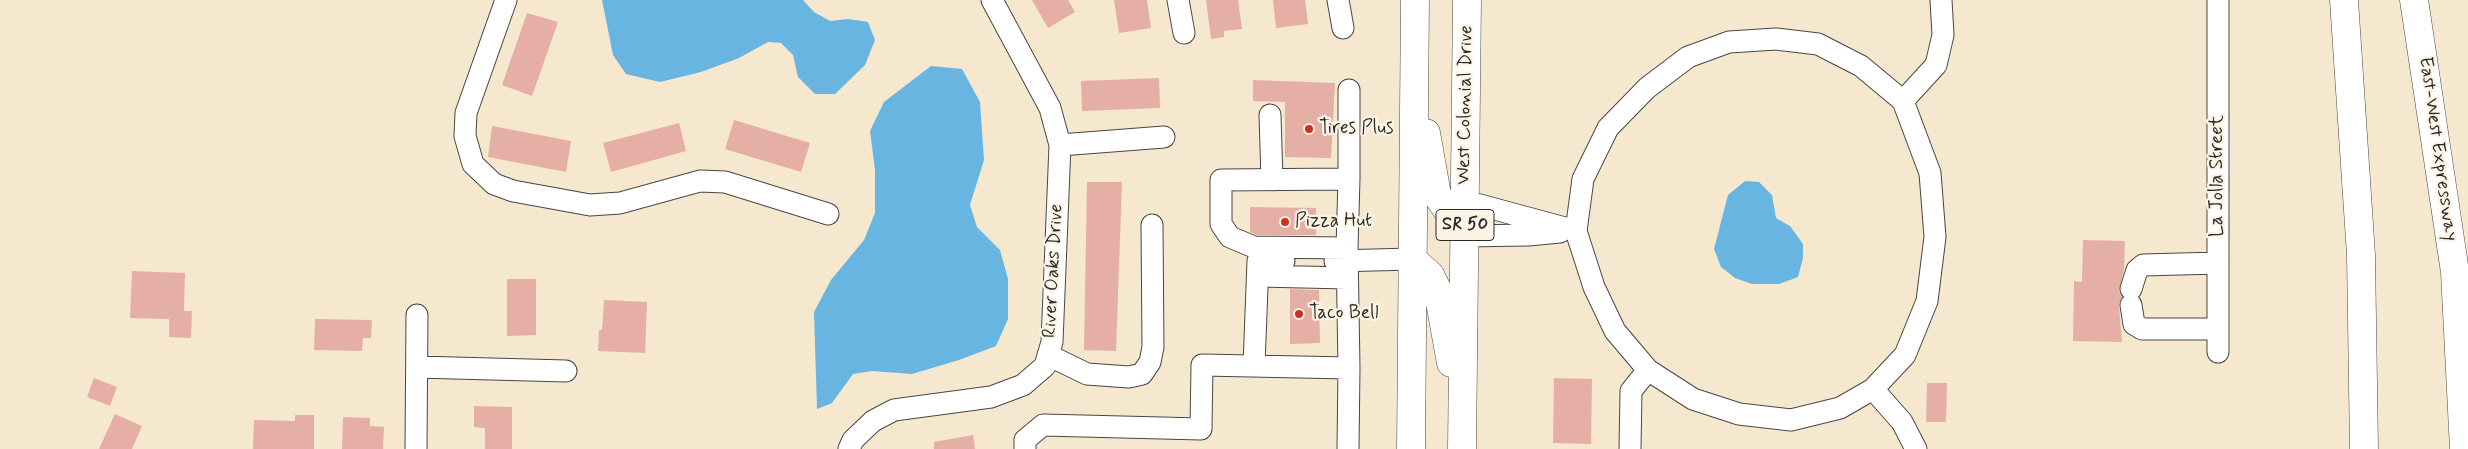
<!DOCTYPE html>
<style>
body{margin:0}
canvas{display:block;background:#f5e8cf}
</style>
<canvas width="2468" height="449"></canvas>
<script>
const ctx = document.querySelector('canvas').getContext('2d');
ctx.lineJoin = 'round';
function fillPath(path, color) { ctx.fillStyle = color; ctx.fill(path, 'evenodd'); }
const shape = rows => new Path2D(rows.map(r => 'M' + r).join(''));
function trace(path, color, width, dash) { ctx.strokeStyle = color; ctx.lineWidth = width; ctx.lineCap = dash ? 'butt' : 'round'; ctx.setLineDash(dash || []); ctx.stroke(path); }
function write(font, color, halo, rows, align = 'center') {
  ctx.font = font + ' Mynerve,sans-serif'; ctx.lineWidth = 4.5; ctx.setLineDash([]); ctx.textBaseline = 'middle'; ctx.strokeStyle = halo; ctx.fillStyle = color; for (const [text, x, y, turn = 0] of rows) {
    ctx.save(); ctx.translate(x, y); ctx.rotate((+turn || 0) * Math.PI / 180); ctx.textAlign = isNaN(turn) ? turn : align; if (halo) ctx.strokeText(text, 0, 0); ctx.fillText(text, 0, 0); ctx.restore();
  }
}
const water = shape([
 [602,0,803,0,814,12,830,21,848,19,868,22,875,40,865,65,835,94,815,94,798,77,793,55,781,43,768,42,739,58,701,72,660,82,626,74,613,55],
 [931,66,962,69,980,102,984,160,970,205,977,227,1000,250,1008,279,1008,319,996,346,959,360,912,374,872,371,853,374,832,403,817,409,814,312,831,280,864,240,875,213,875,170,870,131,884,102],
 [1745,181,1759,182,1772,195,1776,218,1790,226,1803,244,1803,258,1798,277,1779,284,1752,284,1735,278,1721,267,1714,249,1728,195]
]);
const building = shape([
 [1032,0,1068,0,1075,12,1048,28],
 [1114,0,1147,0,1151,28,1119,33],
 [1206,0,1238,0,1242,29,1224,31,1224,37,1211,39],
 [1273,0,1305,0,1308,24,1276,28],
 [527,13,558,22,532,96,502,85],
 [1159,78,1160,108,1082,111,1081,81],
 [1253,80,1335,83,1331,158,1285,157,1285,102,1253,101],
 [734,120,810,143,801,172,725,149],
 [679,123,686,151,611,172,603,143],
 [492,126,571,141,566,172,488,157],
 [1087,182,1122,182,1116,351,1084,350],
 [1250,207,1316,208,1316,235,1257,235,1250,232],
 [2083,240,2125,241,2124,269,2119,291,2122,297,2119,306,2122,342,2073,341,2074,281,2082,282],
 [132,271,185,273,184,311,192,311,191,338,169,337,169,319,130,318],
 [507,279,536,279,536,335,507,336],
 [1290,289,1319,290,1320,343,1290,344],
 [604,300,647,302,645,353,598,351,599,330,602,330],
 [315,319,372,320,371,338,363,338,362,351,314,350],
 [94,378,117,387,110,406,87,397],
 [1554,378,1592,379,1591,444,1553,443],
 [1927,383,1947,383,1946,422,1926,422],
 [474,406,512,407,512,449,485,449,485,428,474,427],
 [115,414,142,426,132,449,99,449],
 [295,415,314,415,314,449,253,449,254,420,295,421],
 [343,417,370,418,370,426,384,427,383,449,342,449],
 [973,435,975,449,934,449,934,442]
]);
const minor = shape([
 [506,0,466,113,465,136,473,164,494,184,513,191,590,205,620,203,700,181,725,182,828,214],
 [1178,0,1184,33],
 [1338,0,1343,28],
 [1776,39,1818,44,1861,66,1903,101,1930,173,1935,237,1927,301,1905,355,1873,389,1840,408,1791,420,1739,414,1693,399,1648,370,1615,331,1594,287,1576,231,1583,179,1608,128,1647,88,1688,57,1729,42,1776,39],
 [1349,90,1349,179],
 [1903,101,1936,65,1943,35,1941,0],
 [1270,115,1272,180],
 [1060,145,1164,137],
 [1465,201,1576,231],
 [1465,236,1528,235,1560,232],
 [1335,261,1412,259],
 [1258,276,1347,278],
 [2131,289,2137,270,2143,265,2218,263],
 [2131,305,2134,324,2142,329,2217,329],
 [2218,352,2218,0],
 [1048,355,1087,374,1129,377,1142,374,1150,362,1153,347,1152,225],
 [1254,365,1258,261,1284,261],
 [417,367,566,371],
 [1873,389,1902,422,1916,449],
 [416,449,417,315],
 [849,449,853,440,873,421,894,410,991,397,1023,385,1045,366,1052,342,1060,145,1050,108,992,0],
 [1025,449,1025,440,1043,425,1201,429,1202,365,1349,368,1347,248,1349,179,1221,180,1221,224,1230,237,1254,247,1347,248],
 [1348,449,1349,368],
 [1630,449,1631,391,1648,370]
]);
const highway = shape([
 [2344,0,2361,255,2364,449],
 [2414,0,2455,272,2464,449],
 [1426,133,1437,195,1465,236],
 [1412,259,1430,275,1438,291,1451,363],
 [1411,449,1415,0],
 [1462,449,1467,0]
]);
const markers = [
 [1309,129,5,"#c8321e"],
 [1285,222,5,"#c8321e"],
 [1299,314,5,"#c8321e"]
];
const shields = [
 [1465,225,58]
];
const shieldNames = [
 ["SR 50",1465,225]
];
const streetNames = [
 ["West Colonial Drive",1466,105,-89],
 ["East-West Expressway",2437,149,82],
 ["La Jolla Street",2218,176,-90],
 ["River Oaks Drive",1054,271,-87]
];
const poiNames = [
 ["Tires Plus",1319,129],
 ["Pizza Hut",1295,222],
 ["Taco Bell",1309,314]
];
fillPath(water, '#68b5e2');
fillPath(building, '#e6afa5');
trace(minor, '#494744', 23);
trace(highway, '#494744', 29);
trace(minor, '#fff', 21);
trace(highway, '#fff', 28);
for (const [x, y, r, color] of markers) { const dot = new Path2D(); dot.arc(x, y, r, 0, 2 * Math.PI); ctx.fillStyle = color; ctx.fill(dot); trace(dot, '#fcf5e5', 2); }
for (const [x, y, w] of shields) { const box = new Path2D(); box.roundRect(x - w / 2, y - 15.5, w, 31, 4); ctx.fillStyle = '#fcf5e5'; ctx.fill(box); trace(box, '#2b2b2b', 1); }
write('bold 18px', '#2b2b2b', null, shieldNames);
write('19px', '#2b2b2b', '#fcf5e5', streetNames);
write('19px', '#2b2b2b', '#fcf5e5', poiNames, 'left');
</script>
